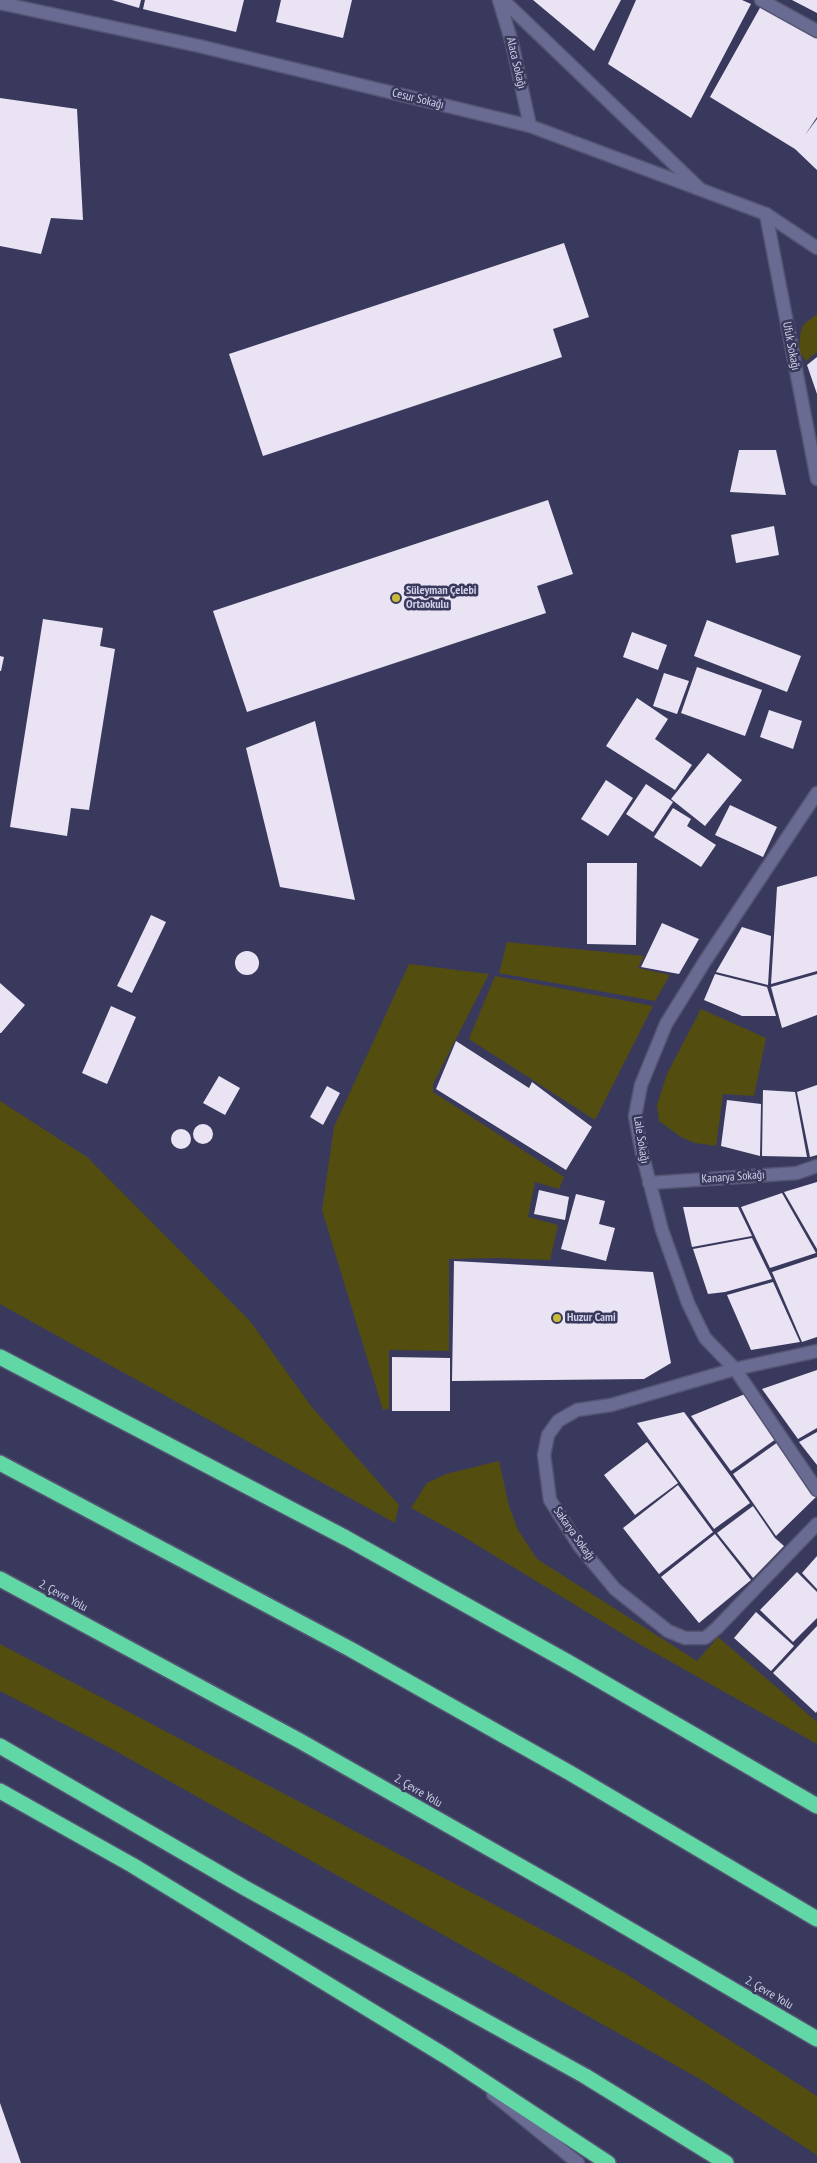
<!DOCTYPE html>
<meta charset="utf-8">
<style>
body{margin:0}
canvas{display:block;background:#39395d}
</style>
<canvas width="817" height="2163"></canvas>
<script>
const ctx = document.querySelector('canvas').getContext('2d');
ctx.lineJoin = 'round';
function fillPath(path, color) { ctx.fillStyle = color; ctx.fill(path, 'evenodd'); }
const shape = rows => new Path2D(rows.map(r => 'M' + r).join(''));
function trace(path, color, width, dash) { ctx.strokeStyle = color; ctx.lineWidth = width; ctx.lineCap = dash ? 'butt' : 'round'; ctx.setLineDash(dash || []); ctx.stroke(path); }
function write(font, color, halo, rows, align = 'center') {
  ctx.font = font + ' "PT Sans Narrow",sans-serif'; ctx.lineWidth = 5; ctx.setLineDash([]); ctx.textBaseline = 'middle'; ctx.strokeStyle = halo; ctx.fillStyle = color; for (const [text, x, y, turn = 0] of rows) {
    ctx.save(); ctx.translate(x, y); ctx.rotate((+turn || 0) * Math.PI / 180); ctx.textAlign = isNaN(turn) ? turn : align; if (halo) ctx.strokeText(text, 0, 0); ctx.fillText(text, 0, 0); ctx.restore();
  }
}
const green = shape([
 [817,314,817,352,806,361,799,352,800,335,803,325],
 [507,942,644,956,638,968,670,975,655,1001,499,973],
 [409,964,489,974,433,1084,433,1092,564,1177,559,1189,535,1182,528,1217,558,1225,550,1260,498,1258,449,1259,449,1351,389,1350,389,1409,383,1410,322,1210,334,1127],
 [495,976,653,1006,595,1120,469,1039],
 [701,1009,766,1038,754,1096,723,1094,716,1146,695,1143,681,1137,659,1121,657,1105,667,1074],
 [0,1101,87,1157,250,1321,311,1406,399,1505,395,1523,0,1304],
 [499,1461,509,1506,518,1530,537,1559,697,1661,718,1637,817,1722,817,1744,641,1645,459,1534,411,1508,427,1483,446,1474],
 [0,1644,626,1974,817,2096,817,2155,700,2079,114,1750,0,1691]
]);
const building = shape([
 [112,0,141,0,139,8],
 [145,0,244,0,236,32,143,9],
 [281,0,352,0,343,38,276,22],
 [533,0,621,0,594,51],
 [636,0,742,0,751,4,691,118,608,64],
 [792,0,817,0,817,13],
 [761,6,817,37,817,117,805,135,817,119,817,170,795,149,710,97],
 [0,98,77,109,83,220,51,218,41,254,0,246],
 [564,243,589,317,553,329,562,357,263,456,229,354],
 [817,357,817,394,807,365],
 [739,450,776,450,786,495,730,492],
 [548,500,573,574,537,586,546,613,247,712,213,611],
 [774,526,779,555,736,563,731,535],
 [43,619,103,628,100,646,115,649,89,810,71,808,67,836,10,827],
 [707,620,801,656,787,692,694,656],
 [632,632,667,645,658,670,623,657],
 [0,656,4,657,1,671,0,671],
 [697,667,762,690,745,736,681,713],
 [664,673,689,681,677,714,653,706],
 [637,698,668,719,655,739,692,765,675,790,606,746],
 [769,710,802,721,793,749,760,737],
 [315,721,355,900,280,887,246,748],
 [708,753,742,780,705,826,671,799],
 [606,780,633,798,608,836,581,819],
 [646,784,673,802,653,832,626,814],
 [730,805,777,827,763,857,715,835],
 [673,808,691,819,687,826,716,845,701,867,654,837],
 [587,863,637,863,636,945,587,944],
 [817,876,817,971,771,984,777,887],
 [151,915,166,922,132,993,117,986],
 [662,923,699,939,679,974,641,967],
 [742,927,771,936,768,985,716,972],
 '235 963a12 12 0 1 1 24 0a12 12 0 1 1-24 0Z',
 [715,974,767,987,776,1016,742,1016,704,1000],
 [817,974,817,1015,782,1028,771,987],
 [0,983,25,1005,1,1033,0,1033],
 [111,1006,136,1017,107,1084,82,1073],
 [456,1041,529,1088,532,1082,592,1127,566,1170,436,1089],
 [219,1076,240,1088,225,1115,203,1103],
 [817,1085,817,1155,810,1157,797,1092],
 [327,1086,340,1093,323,1125,310,1117],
 [763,1090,795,1092,807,1157,762,1156],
 [727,1100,761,1104,760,1156,721,1146],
 '193 1134a10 10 0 1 1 20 0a10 10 0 1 1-20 0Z',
 '171 1139a10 10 0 1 1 20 0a10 10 0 1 1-20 0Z',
 [817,1182,817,1249,784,1192],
 [539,1190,569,1197,565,1220,534,1214],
 [782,1193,816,1253,770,1268,741,1207],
 [576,1194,605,1201,599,1224,615,1228,606,1261,561,1249],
 [683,1207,738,1207,752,1236,692,1247],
 [752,1238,772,1279,725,1292,708,1294,693,1249],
 [817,1257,817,1337,802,1342,772,1272],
 [454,1261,653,1272,671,1363,644,1379,452,1381],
 [773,1282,800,1342,751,1350,727,1295],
 [392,1357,450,1358,450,1411,392,1411],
 [817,1370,817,1428,798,1439,762,1389],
 [745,1394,776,1439,731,1471,691,1416],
 [684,1412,750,1503,714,1529,637,1423],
 [817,1432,817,1465,799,1442],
 [647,1442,678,1483,635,1515,604,1475],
 [778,1442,817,1496,776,1536,733,1474],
 [678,1485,713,1532,659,1574,623,1528],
 [753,1506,775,1538,784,1546,753,1578,717,1533],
 [715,1534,751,1580,699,1623,661,1577],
 [817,1556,817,1589,802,1573],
 [797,1572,817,1592,817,1618,793,1642,760,1610],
 [756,1612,794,1646,771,1671,734,1638],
 [817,1626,817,1711,816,1713,773,1673],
 [0,2103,21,2163,0,2163]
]);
const lane = shape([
 [493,2094,578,2163]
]);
const street = shape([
 [499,0,512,43,530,126],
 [503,0,700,189],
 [761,0,817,31],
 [766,214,817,479],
 [817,793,705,961,666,1024,641,1085,635,1116,642,1153,662,1230,688,1303,705,1338,735,1369,817,1490],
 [649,1183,797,1173,817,1166],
 [817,1351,735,1369,611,1405,577,1410,558,1421,548,1435,544,1455,550,1500,580,1547,615,1589,668,1631,685,1638,705,1638,717,1628,817,1524]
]);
const secondary = shape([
 [0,3,199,46,530,126,766,214,817,248]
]);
const highway = shape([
 [0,1357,346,1538,568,1662,817,1806],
 [0,1463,350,1649,570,1773,817,1919],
 [0,1579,300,1741,564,1891,817,2039],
 [0,1746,245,1888,585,2076,726,2163],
 [0,1791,132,1865,447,2057,608,2163]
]);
const markers = [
 [396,598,5,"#c8bb3b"],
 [557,1318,5,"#c8bb3b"]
];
const streetNames = [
 ["Alaca Sokağı",516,63,77],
 ["Cesur Sokağı",418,99,14],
 ["Ufuk Sokağı",791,346,79],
 ["Lale Sokağı",641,1140,81],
 ["Kanarya Sokağı",733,1177,-4],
 ["Sakarya Sokağı",574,1534,55],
 ["2. Çevre Yolu",63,1596,28],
 ["2. Çevre Yolu",418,1791,30],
 ["2. Çevre Yolu",769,1993,30]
];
const poiNames = [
 ["Süleyman Çelebi",406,591],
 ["Ortaokulu",406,605],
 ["Huzur Cami",567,1318]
];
fillPath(green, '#534d0f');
fillPath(building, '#e9e3f3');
trace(lane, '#555472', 15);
trace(street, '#555472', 15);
trace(secondary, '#555472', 15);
trace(highway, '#555472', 18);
trace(lane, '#6a6b92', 12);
trace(street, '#6a6b92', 12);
trace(secondary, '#6a6b92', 12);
trace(highway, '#62d7a6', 15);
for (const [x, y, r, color] of markers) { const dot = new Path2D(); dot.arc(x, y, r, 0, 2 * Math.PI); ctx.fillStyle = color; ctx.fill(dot); trace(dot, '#39395d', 2); }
write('12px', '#cfd0e6', '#39395d', streetNames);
write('bold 12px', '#cfd0e6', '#39395d', poiNames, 'left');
</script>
